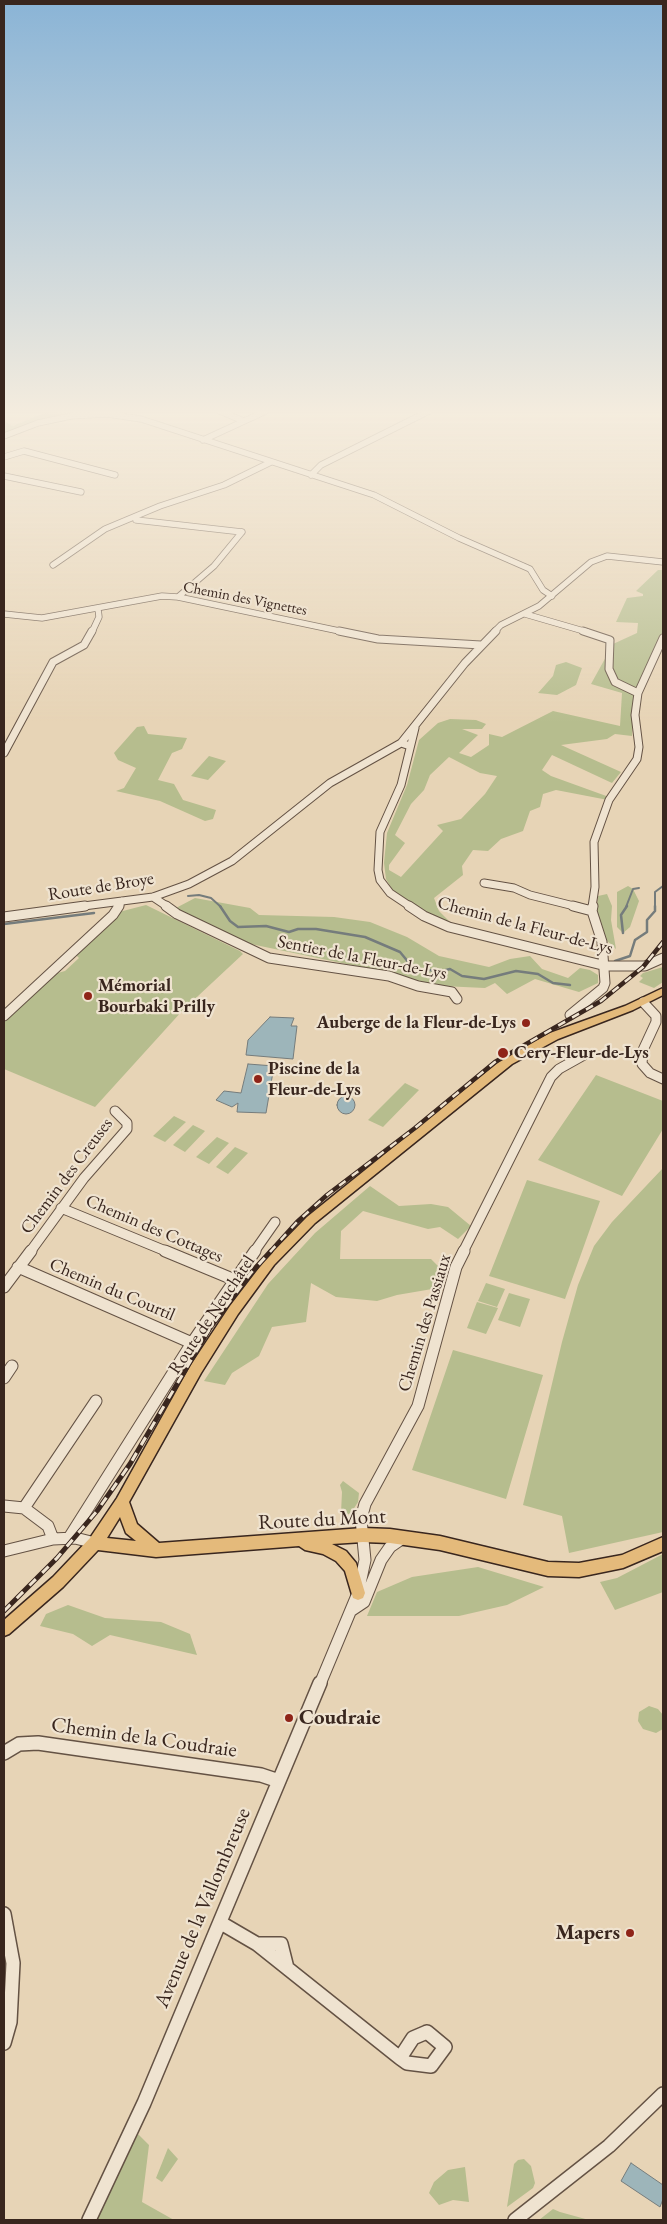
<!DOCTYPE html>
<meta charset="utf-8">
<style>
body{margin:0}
#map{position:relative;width:667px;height:2224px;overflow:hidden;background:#e7d4b6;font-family:"EB Garamond",serif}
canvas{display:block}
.frame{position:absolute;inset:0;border:5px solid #39261e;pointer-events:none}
</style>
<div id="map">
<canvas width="667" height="2224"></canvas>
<div class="frame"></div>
</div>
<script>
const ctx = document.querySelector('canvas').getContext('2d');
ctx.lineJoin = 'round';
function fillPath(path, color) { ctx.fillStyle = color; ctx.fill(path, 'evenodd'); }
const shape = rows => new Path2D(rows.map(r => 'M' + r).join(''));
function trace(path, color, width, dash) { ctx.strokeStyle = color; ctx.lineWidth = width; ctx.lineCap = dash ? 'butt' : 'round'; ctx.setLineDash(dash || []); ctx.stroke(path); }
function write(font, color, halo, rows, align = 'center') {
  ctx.font = font + ' "EB Garamond",serif'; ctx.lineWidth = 4.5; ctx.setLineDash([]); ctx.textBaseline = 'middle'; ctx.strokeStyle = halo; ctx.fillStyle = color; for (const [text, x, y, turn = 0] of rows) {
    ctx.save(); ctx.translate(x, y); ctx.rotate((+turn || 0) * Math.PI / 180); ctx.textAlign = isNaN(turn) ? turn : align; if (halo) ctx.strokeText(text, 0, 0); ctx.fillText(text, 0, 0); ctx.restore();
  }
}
const green = shape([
 [58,411,72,411,60,418,4,435,4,421,13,426,44,413,54,414],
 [658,570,663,570,663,631,634,693,632,736,615,734,607,739,561,745,621,772,612,783,552,755,542,770,551,776,609,797,608,800,556,790,543,794,540,807,530,811,523,831,501,839,488,851,473,850,462,866,463,875,434,898,439,911,451,923,427,916,394,893,386,879,384,863,387,833,407,785,419,740,438,723,450,719,476,720,486,724,482,729,462,729,478,735,459,753,471,757,489,745,489,734,502,737,553,711,620,726,622,693,591,684,613,644,637,633,638,623,616,622,627,598,643,596,643,594,636,591],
 [449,757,480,773,497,776,485,794,461,819,437,825,443,831,401,877,389,870,389,865,405,843,395,835,411,804,424,790,430,775],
 [566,662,582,668,576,685,557,695,538,693,553,676,556,665],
 [144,726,148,734,187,738,182,749,172,753,158,780,174,784,183,800,216,810,213,819,205,821,160,801,116,791,124,788,136,768,118,760,114,753,137,727],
 [209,756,226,761,208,780,191,776],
 [628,886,633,889,639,901,630,927,623,933,617,927,617,892],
 [607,894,612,906,611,920,616,949,606,940,596,916,598,896],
 [195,898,250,908,259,915,334,917,370,922,407,937,439,956,489,967,510,959,530,956,542,969,568,978,580,968,590,970,598,975,598,983,579,992,535,979,507,994,495,983,485,988,420,985,399,975,246,943,174,909],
 [146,905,240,951,243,954,183,1010,95,1107,4,1069,4,1021,54,974,65,971,79,958,75,954,119,912],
 [663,967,663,982,654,988,639,982,643,978,640,976,643,973],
 [596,1075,663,1101,663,1129,622,1196,538,1160],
 [405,1083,419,1090,383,1127,368,1120],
 [174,1116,186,1122,165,1142,153,1136],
 [193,1125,205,1131,185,1152,173,1145],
 [217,1137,229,1143,209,1164,196,1157],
 [235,1147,248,1153,228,1174,216,1167],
 [663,1168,663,1532,569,1553,562,1516,523,1505,562,1342,578,1285,594,1246,612,1222],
 [527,1180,600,1201,565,1299,489,1276],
 [370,1186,399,1206,431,1204,448,1207,471,1226,458,1239,440,1227,428,1229,363,1211,341,1231,340,1259,431,1259,443,1271,438,1288,397,1295,377,1301,336,1297,311,1283,306,1322,272,1327,259,1356,232,1373,225,1385,204,1381,268,1284,315,1233],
 [486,1283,505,1289,497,1307,478,1301],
 [509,1293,530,1299,520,1327,498,1320],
 [477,1302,498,1308,486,1334,467,1328],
 [453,1350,543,1375,506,1499,412,1470],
 [343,1481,359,1493,358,1502,351,1513,344,1516,341,1513,342,1492,340,1485],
 [663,1554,663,1592,615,1610,600,1582,617,1578],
 [478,1567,544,1587,507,1605,459,1616,367,1616,377,1592,412,1577],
 [68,1605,105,1618,161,1622,190,1634,197,1655,110,1635,92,1646,73,1634,40,1626,46,1614],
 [649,1706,658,1709,663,1715,663,1729,656,1733,643,1729,638,1721,639,1712],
 [138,2134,149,2145,142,2202,174,2220,92,2220],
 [168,2148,178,2159,162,2182,156,2178],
 [524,2159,531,2166,535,2183,533,2188,507,2207,514,2164,518,2160],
 [465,2167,469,2202,453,2200,439,2205,429,2193,434,2182,448,2170],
 [553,2209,560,2212,589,2220,539,2220]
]);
const water = shape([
 [270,1017,294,1018,291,1026,297,1026,293,1059,246,1055,248,1040,270,1017],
 [248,1064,274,1066,266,1113,237,1112,238,1103,232,1107,216,1100,224,1091,241,1093,248,1064],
 '337 1105a9 9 0 1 1 18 0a9 9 0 1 1-18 0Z',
 [631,2163,663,2185,663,2199,660,2207,621,2181,631,2163]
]);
const streamFar1 = shape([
 [188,896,199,895,211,898,221,907],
 [626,907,633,889,639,888],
 [655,907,655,892,663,886]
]);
const stream = shape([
 [220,906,230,921,238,927,266,926,289,932,298,929,316,929,365,937,400,952,414,969,442,971,450,969,462,976,484,979,516,971,538,974,553,983,570,985],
 [4,924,94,913],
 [623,933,621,915,627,906],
 [615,961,630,956,635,940,647,932,647,920,655,911,655,906]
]);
const minorFar4 = shape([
 [219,411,244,421],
 [4,436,38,423,71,416,107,414,141,419,374,495,459,538,530,569,543,590,552,596],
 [203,440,266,411],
 [4,457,24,451,115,475],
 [311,475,321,465,429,411],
 [4,476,81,492],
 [136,520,242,532],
 [53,565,105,529,160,506,224,485,271,462],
 [178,597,214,566,242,532],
 [4,614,42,618,162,596,178,597,344,632],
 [525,614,587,632],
 [92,632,99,617,98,608],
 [494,632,501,625,539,606,591,562,607,556,663,562]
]);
const minorFar3 = shape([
 [339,631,378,639,481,645],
 [583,631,610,640,609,669,615,682,638,693],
 [401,743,465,663,496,631],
 [4,753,53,662,84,645,92,631],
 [484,883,514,888,530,895,578,907],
 [153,897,168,907],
 [76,907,153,897,189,884,232,861,330,783,401,743,410,746],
 [118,907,122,901],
 [411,907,390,893,380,880,378,870,380,832,401,785,415,728],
 [592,907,595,887,594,842,609,800,637,759,639,747,635,715,638,693,663,638]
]);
const minorFar2 = shape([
 [166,906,177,914,269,958,389,976,418,986,452,992,457,999],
 [409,906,424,916,449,927,606,966,645,966,663,958],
 [573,906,592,911],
 [4,917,85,906],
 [643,1002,656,1016,656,1022,643,1050,642,1064,650,1073,663,1079],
 [570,1015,603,988,605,983,602,942,592,911,593,906],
 [4,1016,113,915,119,906],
 [61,1208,168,1252],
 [30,1252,84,1178,127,1129,127,1123,115,1111],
 [254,1252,275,1222],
 [463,1252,551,1077,559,1069,584,1055]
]);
const minorFar1 = shape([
 [165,1251,235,1280],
 [18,1267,192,1343],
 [4,1287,31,1251],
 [4,1378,12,1366],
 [4,1506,24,1508,48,1526,53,1539],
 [24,1508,96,1401],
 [69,1538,192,1343,255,1251],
 [4,1551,53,1539,75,1538,95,1543],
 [352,1610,364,1602,381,1560,390,1547,403,1538],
 [320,1684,358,1593,365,1560,361,1519,365,1504,418,1406,456,1267,464,1251]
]);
const minor = shape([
 [4,1753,19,1744,38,1743,261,1775,279,1781],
 [4,1914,13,1963,10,2022,4,2043],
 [221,1923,257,1944,400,2058],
 [257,1944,281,1944,287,1968],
 [427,2032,445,2047,431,2066,407,2063,400,2058,413,2038,427,2032],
 [89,2220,144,2103,320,1683],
 [515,2220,609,2146,663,2094]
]);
const major = shape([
 [663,988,663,995,633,1010,558,1039,512,1064,315,1223,274,1265,238,1314,201,1373,129,1502,137,1524,159,1543,363,1528,390,1529,440,1536,548,1562,579,1563,622,1555,663,1537,663,1551,623,1568,579,1577,548,1576,440,1550,390,1543,363,1542,332,1544,346,1551,356,1563,365,1593,363,1598,358,1600,353,1598,345,1571,336,1561,323,1554,305,1550,299,1546,156,1557,98,1550,63,1587,9,1634,4,1636,4,1620,53,1577,90,1538,117,1498,191,1365,230,1306,266,1259,307,1217,504,1058,550,1033,625,1006,663,988],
 [120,1517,126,1533,136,1541,107,1538,120,1517]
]);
const railFar1 = shape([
 [270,1252,297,1222,327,1195,415,1128,495,1062,601,1001,643,967,663,942]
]);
const rail = shape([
 [4,1611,57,1558,97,1511,130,1464,210,1328,250,1274,271,1251]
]);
const markers = [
 [88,996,5,"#8f2418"],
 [526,1023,5,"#8f2418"],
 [503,1053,6,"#8f2418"],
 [258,1079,5,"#8f2418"],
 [289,1718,5,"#8f2418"],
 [630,1933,5,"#8f2418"]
];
const farStreetnames = [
 ["Chemin des Vignettes",245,599,11]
];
const streetNames = [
 ["Route de Broye",101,887,-9],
 ["Chemin de la Fleur-de-Lys",525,926,15],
 ["Sentier de la Fleur-de-Lys",362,958,11],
 ["Chemin des Creuses",67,1176,-53],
 ["Chemin des Cottages",154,1229,23],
 ["Chemin du Courtil",112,1290,23],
 ["Route de Neuchâtel",212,1315,-56],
 ["Chemin des Passiaux",425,1323,-73]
];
const poiNames = [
 ["Mémorial",98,986],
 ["Bourbaki Prilly",98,1007],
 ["Auberge de la Fleur-de-Lys",516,1023,"right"],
 ["Cery-Fleur-de-Lys",514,1053],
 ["Piscine de la",268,1069],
 ["Fleur-de-Lys",268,1090]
];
const nearStreetnames = [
 ["Route du Mont",322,1520,-3],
 ["Chemin de la Coudraie",144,1738,8],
 ["Avenue de la Vallombreuse",203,1908,-67]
];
const nearPoinames = [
 ["Coudraie",299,1718],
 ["Mapers",620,1933,"right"]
];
fillPath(green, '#b6bd8e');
fillPath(water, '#9db5ba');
trace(water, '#757c7c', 1);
trace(streamFar1, '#757c7c', 2);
trace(stream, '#757c7c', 2.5);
trace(minorFar4, '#645244', 7);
trace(minorFar3, '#645244', 9);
trace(minorFar2, '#645244', 11);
trace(minorFar1, '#645244', 13);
trace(minor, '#645244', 16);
trace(major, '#39261e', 3);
trace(minorFar4, '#efe3d0', 5.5);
trace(minorFar3, '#efe3d0', 7);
trace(minorFar2, '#efe3d0', 9);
trace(minorFar1, '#efe3d0', 11);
trace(minor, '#efe3d0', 13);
fillPath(major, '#e4ba7b');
trace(railFar1, '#39261e', 4.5);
trace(rail, '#39261e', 5);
trace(railFar1, '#efe3d0', 2.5, [8]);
trace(rail, '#efe3d0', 3, [9]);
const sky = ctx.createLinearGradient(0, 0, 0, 723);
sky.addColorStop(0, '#8ab4d6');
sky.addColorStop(0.57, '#f4ecde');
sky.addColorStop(1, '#f4ecde00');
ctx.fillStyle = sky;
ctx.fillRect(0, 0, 667, 723);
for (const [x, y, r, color] of markers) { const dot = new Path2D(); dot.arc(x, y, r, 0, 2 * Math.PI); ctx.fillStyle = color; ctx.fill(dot); trace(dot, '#efe3d0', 2); }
write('15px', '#39261e', '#efe3d0', farStreetnames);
write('18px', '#39261e', '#efe3d0', streetNames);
write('bold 18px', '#39261e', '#efe3d0', poiNames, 'left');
write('21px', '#39261e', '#efe3d0', nearStreetnames);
write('bold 21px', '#39261e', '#efe3d0', nearPoinames, 'left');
</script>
